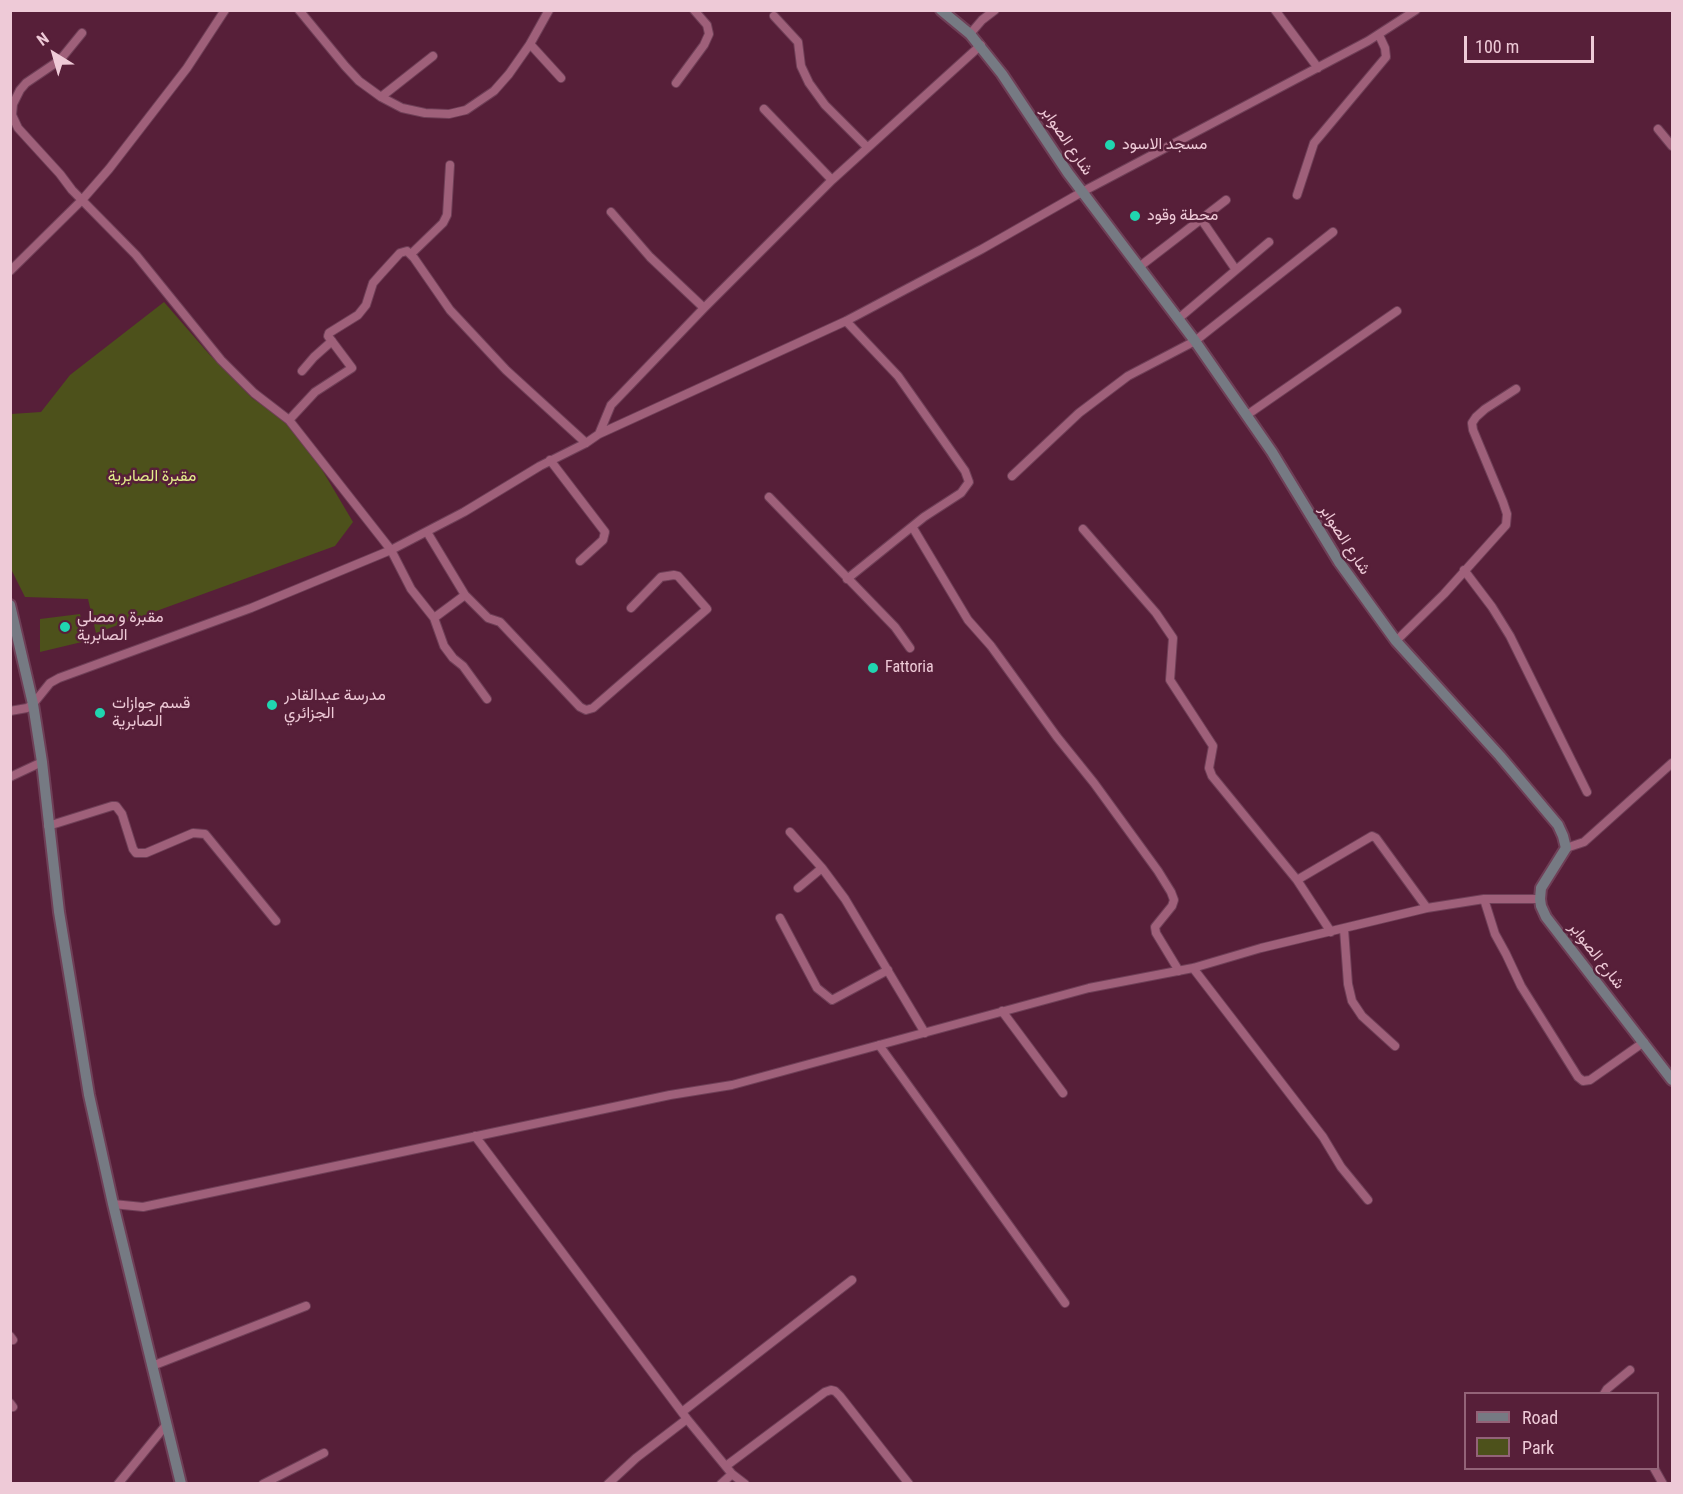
<!DOCTYPE html>
<meta charset="utf-8">
<style>
body{margin:0}
#map{position:relative;width:1683px;height:1494px;overflow:hidden;background:#571f39;font-family:"Roboto Condensed",sans-serif}
canvas{display:block}
.frame{position:absolute;inset:0;border:12px solid #eecad7;pointer-events:none}
.legend{position:absolute;left:1464px;top:1392px;width:195px;height:78px;box-sizing:border-box;background:#571f39;border:2px solid #936378;margin:0;padding:8px 10px;list-style:none;font-size:18px;color:#eecad7}
.legend li{display:flex;align-items:center;gap:12px;height:30px}
.legend b{width:30px;border:2px solid #936378}
.north{position:absolute;left:24px;top:24px;width:60px;height:60px;-webkit-text-stroke:4px #571f39;paint-order:stroke;rotate:323deg;font-size:16px;font-weight:700;line-height:24px;text-align:center;color:#eecad7}
.north::after{content:'';display:block;margin:auto;width:21px;height:27px;background:#eecad7;clip-path:polygon(50% 0,100% 100%,50% 72%,0 100%)}
.scale{position:absolute;left:1464px;top:36px;width:130px;height:27px;box-sizing:border-box;border:3px solid #eecad7;border-top:0;padding-left:8px;font-size:18px;line-height:21px;white-space:nowrap;color:#eecad7;-webkit-text-stroke:4px #571f39;paint-order:stroke}
</style>
<div id="map">
<canvas width="1683" height="1494"></canvas>
<div class="frame"></div>
<ul class="legend">
<li><b style="height:8px;background:#767a83"></b>Road</li>
<li><b style="height:16px;background:#4d511b"></b>Park</li>
</ul>
<div class="north">N</div>
<div class="scale">100 m</div>
</div>
<script>
const ctx = document.querySelector('canvas').getContext('2d');
ctx.lineJoin = 'round';
function fillPath(path, color) { ctx.fillStyle = color; ctx.fill(path, 'evenodd'); }
const shape = rows => new Path2D(rows.map(r => 'M' + r).join(''));
function trace(path, color, width, dash) { ctx.strokeStyle = color; ctx.lineWidth = width; ctx.lineCap = dash ? 'butt' : 'round'; ctx.setLineDash(dash || []); ctx.stroke(path); }
function write(font, color, halo, rows, align = 'center') {
  ctx.font = font + ' "Roboto Condensed",Vazirmatn,sans-serif'; ctx.lineWidth = 5; ctx.setLineDash([]); ctx.textBaseline = 'middle'; ctx.strokeStyle = halo; ctx.fillStyle = color; for (const [text, x, y, turn = 0] of rows) {
    ctx.save(); ctx.translate(x, y); ctx.rotate((+turn || 0) * Math.PI / 180); ctx.textAlign = isNaN(turn) ? turn : align; if (halo) ctx.strokeText(text, 0, 0); ctx.fillText(text, 0, 0); ctx.restore();
  }
}
const green = shape([
 [164,302,209,354,252,398,298,429,353,522,335,546,96,633,88,599,25,597,11,569,11,414,41,412,70,375],
 [80,614,86,641,40,652,40,619]
]);
const street = shape([
 [299,10,345,66,359,81,381,97,402,108,425,113,449,114,466,110,494,91,509,74,530,44,549,10],
 [1275,10,1318,68],
 [774,16,798,42,801,66,809,83,825,105,867,147],
 [82,33,60,60,26,83,20,90,13,104,12,115,18,128,60,174,72,190,136,255,221,360,254,393,289,420,391,550,411,589,434,618,465,595,427,532],
 [970,34,982,20,995,10],
 [530,44,561,78],
 [676,83,704,45,709,34,707,25,694,10],
 [381,97,433,56],
 [764,109,832,180],
 [1658,129,1672,146],
 [1297,195,1314,143,1386,57,1385,48,1379,35],
 [611,212,650,257,704,308],
 [1201,219,1236,270],
 [411,254,443,223,447,215,450,165],
 [1139,267,1226,200],
 [10,271,82,200,109,169,187,68,225,10],
 [1178,319,1269,242],
 [846,321,898,376,965,471,969,482,961,493,924,517,847,579],
 [302,371,314,357,332,341],
 [1247,415,1397,311],
 [289,420,315,392,352,368,328,336,329,333,358,315,366,305,373,283,380,275,400,253,407,251,414,258,450,310,479,341,506,370,586,443],
 [599,434,611,405,704,308,832,180,981,45],
 [550,460,605,532,603,540,580,561],
 [1012,476,1079,413,1128,376,1195,341,1333,232],
 [769,497,895,627,910,648],
 [913,528,968,620,991,646,1057,737,1094,783,1158,871,1171,892,1174,900,1172,906,1155,927,1156,933,1179,971],
 [1083,529,1156,613,1173,638,1170,680,1213,746,1209,768,1212,776,1297,880,1331,932],
 [1464,570,1492,607,1510,636,1587,792],
 [465,595,488,618,500,622,580,707,586,710,593,708,707,609,678,576,674,575,661,577,631,608],
 [434,618,444,646,453,658,463,666,487,699],
 [1396,641,1444,594,1506,525,1507,514,1503,502,1473,430,1472,423,1476,417,1485,409,1516,389],
 [10,711,27,708,33,704,50,683,59,678,251,608,391,550,464,512,540,466,586,443,599,434,846,321,982,249,1082,192,1368,41,1416,10],
 [10,777,42,762],
 [48,826,112,806,116,806,122,814,133,849,136,853,146,853,193,833,205,834,276,921],
 [790,832,822,868,845,899,925,1033],
 [1566,848,1584,842,1672,763],
 [1297,880,1372,836,1376,838,1427,908],
 [798,888,822,868],
 [1484,899,1495,934,1506,954,1521,986,1578,1077,1583,1081,1590,1080,1644,1042],
 [780,918,817,988,832,1000,888,970],
 [1344,929,1348,984,1352,1001,1362,1016,1395,1046],
 [1193,968,1323,1137,1341,1167,1368,1200],
 [1002,1011,1063,1093],
 [879,1045,1065,1303],
 [475,1136,687,1419,732,1474,745,1484],
 [113,1204,143,1207,670,1095,732,1085,1089,988,1193,968,1261,948,1427,908,1484,899,1540,899],
 [10,1336,13,1340],
 [152,1366,306,1306],
 [1604,1394,1607,1389,1630,1370],
 [10,1403,13,1407],
 [682,1412,852,1280],
 [726,1466,825,1392,831,1390,835,1391,840,1396,909,1484],
 [1654,1468,1663,1484],
 [118,1484,166,1425],
 [263,1484,324,1453],
 [608,1484,636,1458,687,1419],
 [721,1484,732,1474]
]);
const secondary = shape([
 [941,10,970,34,1002,74,1068,173,1195,341,1272,452,1339,562,1396,641,1500,756,1558,825,1563,836,1566,848,1541,888,1540,899,1541,906,1546,917,1672,1080],
 [10,605,33,704,42,762,59,912,89,1095,113,1204,181,1484]
]);
const markers = [
 [1110,145,6,"#20d5b0"],
 [1135,216,6,"#20d5b0"],
 [65,627,6,"#20d5b0"],
 [873,668,6,"#20d5b0"],
 [272,705,6,"#20d5b0"],
 [100,713,6,"#20d5b0"]
];
const streetNames = [
 ["شارع الصوابر",1066,141,56],
 ["شارع الصوابر",1344,540,57],
 ["شارع الصوابر",1596,956,52]
];
const poiNames = [
 ["مسجد الاسود",1122,145],
 ["محطة وقود",1147,216],
 ["مقبرة و مصلى",77,618],
 ["الصابرية",77,636],
 ["Fattoria",885,668],
 ["مدرسة عبدالقادر",284,696],
 ["الجزائري",284,714],
 ["قسم جوازات",112,704],
 ["الصابرية",112,722]
];
const parkNames = [
 ["مقبرة الصابرية",152,477]
];
fillPath(green, '#4d511b');
trace(street, '#6f3f57', 10);
trace(secondary, '#6f3f57', 14);
trace(street, '#9f607a', 8);
trace(secondary, '#767a83', 10);
for (const [x, y, r, color] of markers) { const dot = new Path2D(); dot.arc(x, y, r, 0, 2 * Math.PI); ctx.fillStyle = color; ctx.fill(dot); trace(dot, '#571f39', 2); }
write('16px', '#eecad7', '#571f39', streetNames);
write('16px', '#eecad7', '#571f39', poiNames, 'left');
write('16px', '#e2ec8a', '#571f39', parkNames);
</script>
